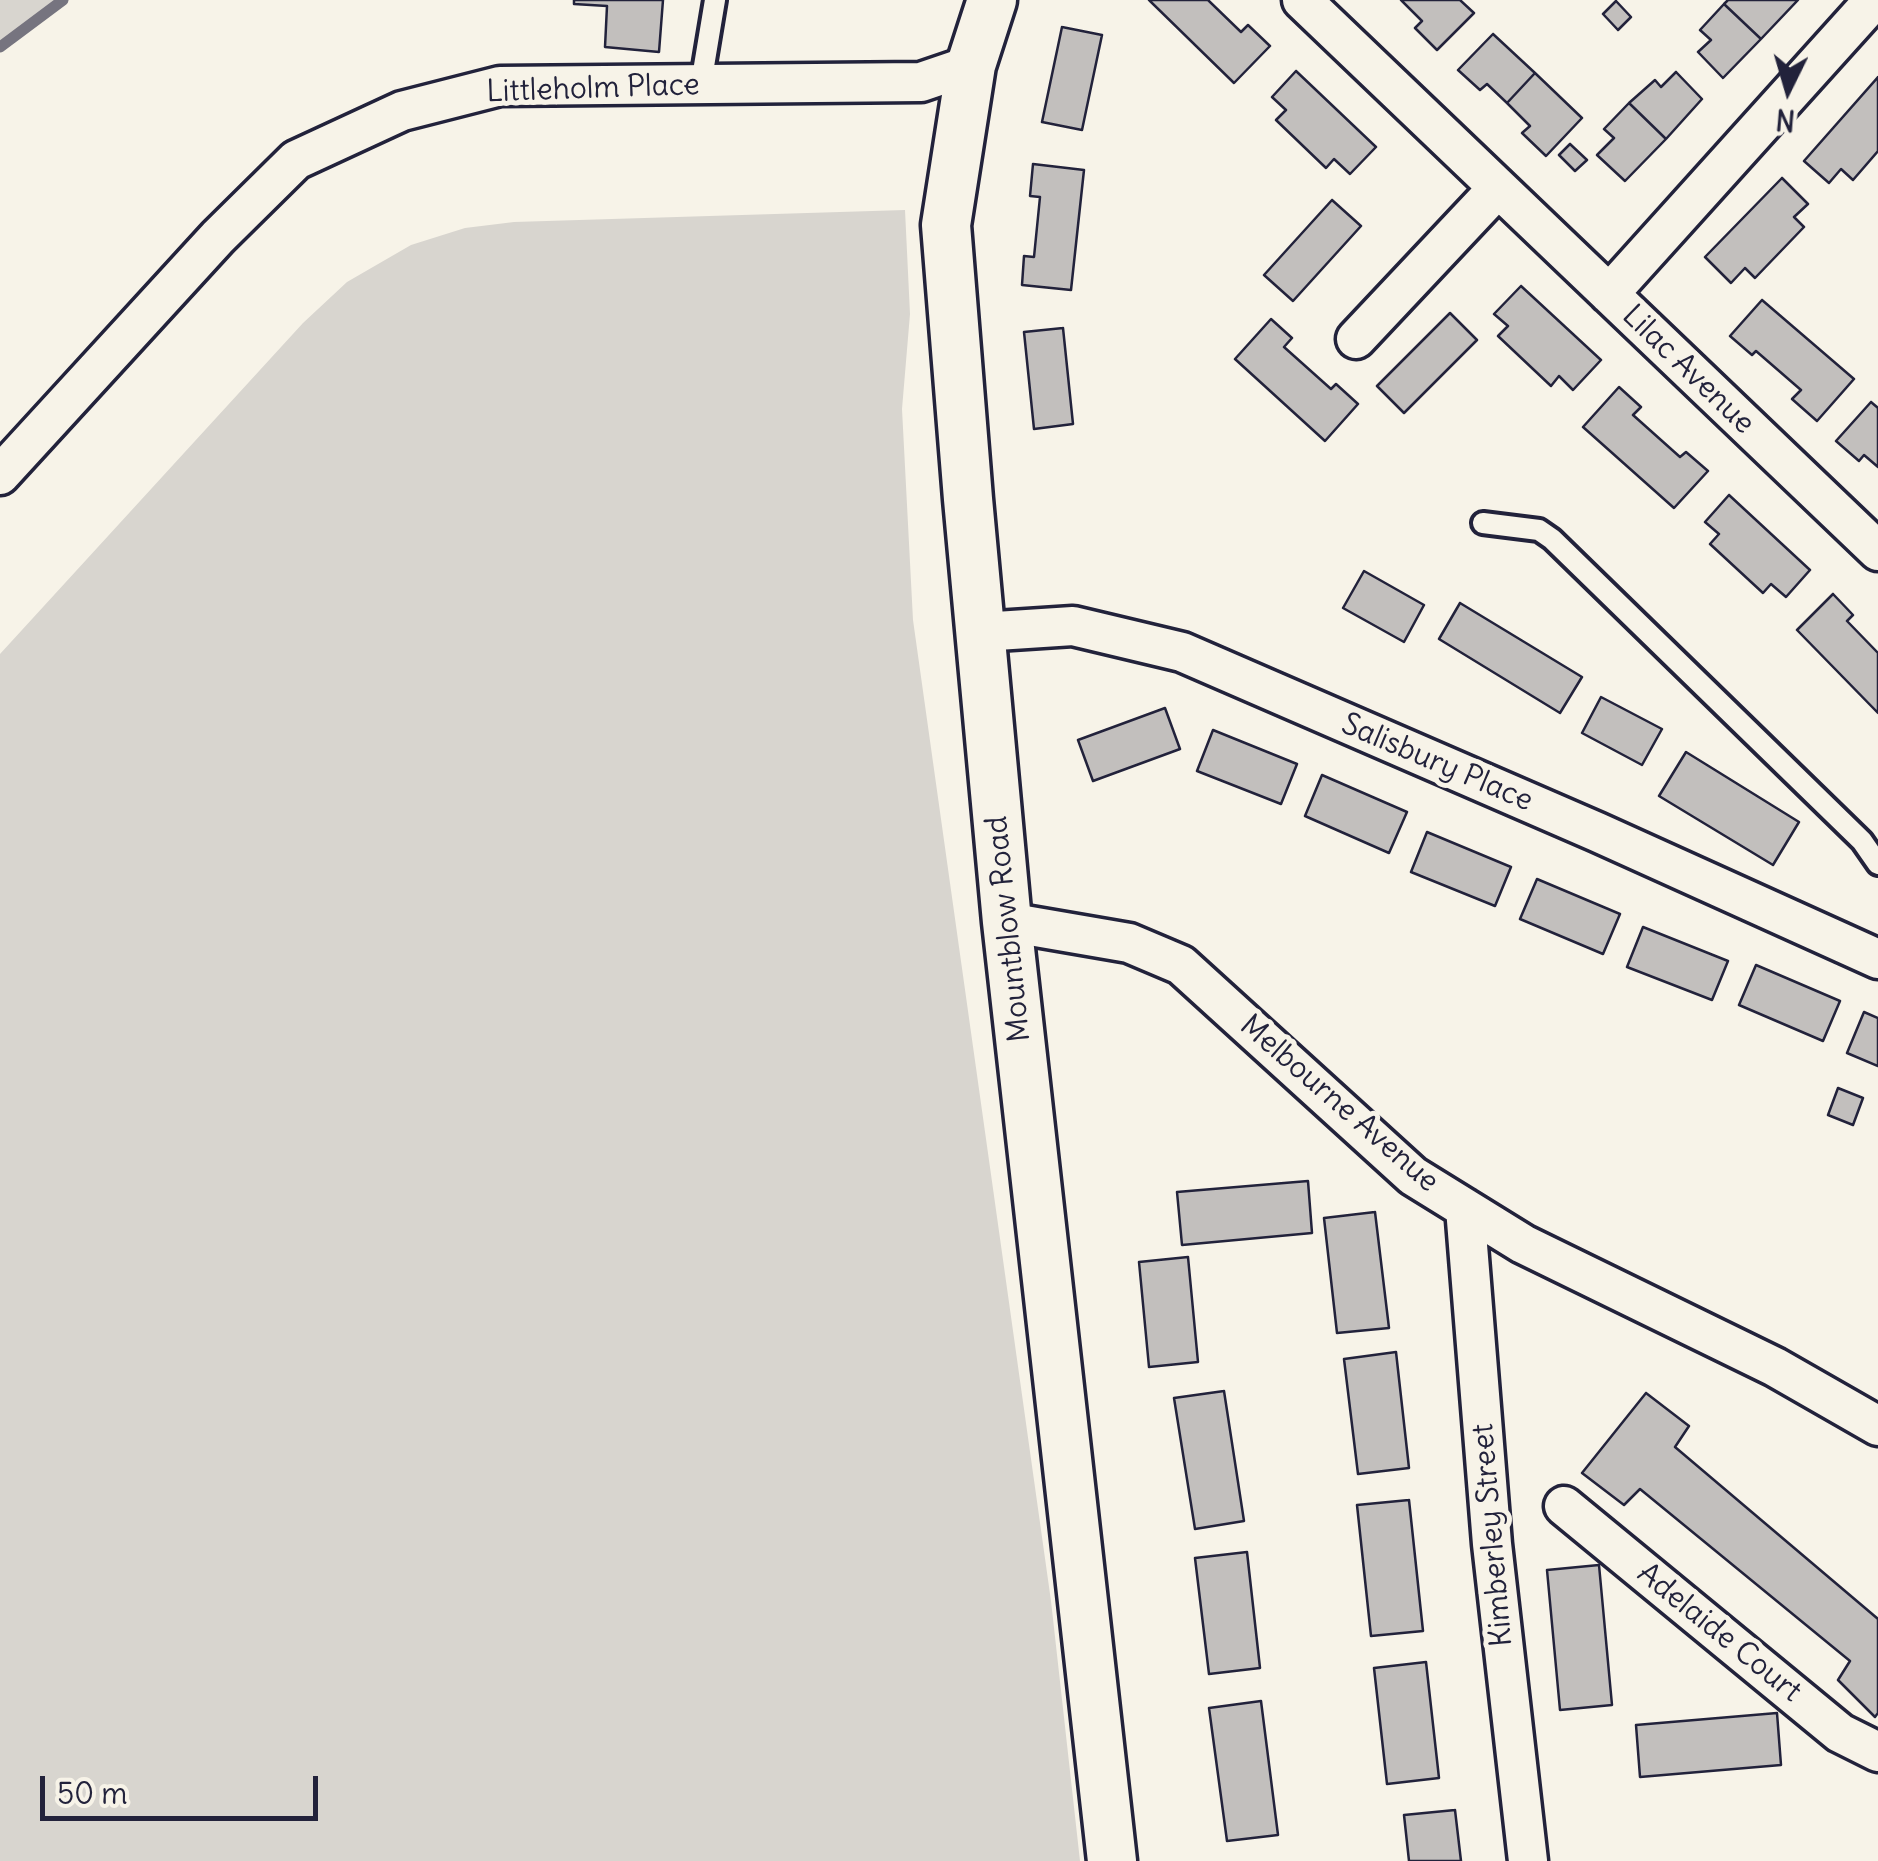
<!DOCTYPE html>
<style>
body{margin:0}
#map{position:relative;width:1878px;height:1861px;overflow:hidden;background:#f7f3e8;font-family:Delius,sans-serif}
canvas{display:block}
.north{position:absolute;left:1738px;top:40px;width:100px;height:100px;-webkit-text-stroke:8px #f7f3e8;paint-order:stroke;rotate:185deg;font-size:28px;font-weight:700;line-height:40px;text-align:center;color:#22223b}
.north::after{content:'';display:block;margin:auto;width:35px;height:45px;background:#22223b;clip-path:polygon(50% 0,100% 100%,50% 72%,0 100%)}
.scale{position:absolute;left:40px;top:1776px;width:278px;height:45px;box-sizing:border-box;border:5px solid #22223b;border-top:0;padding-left:12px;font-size:30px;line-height:35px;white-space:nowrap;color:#22223b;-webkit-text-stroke:8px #f7f3e8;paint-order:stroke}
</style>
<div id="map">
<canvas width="1878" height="1861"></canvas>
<div class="north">N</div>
<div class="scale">50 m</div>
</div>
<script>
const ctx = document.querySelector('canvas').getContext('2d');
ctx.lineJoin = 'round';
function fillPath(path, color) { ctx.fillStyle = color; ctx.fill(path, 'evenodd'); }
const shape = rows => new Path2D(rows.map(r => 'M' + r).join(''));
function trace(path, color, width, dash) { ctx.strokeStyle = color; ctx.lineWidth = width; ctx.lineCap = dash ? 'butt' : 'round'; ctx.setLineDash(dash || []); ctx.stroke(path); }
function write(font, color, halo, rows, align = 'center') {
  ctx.font = font + ' Delius,sans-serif'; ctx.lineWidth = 10; ctx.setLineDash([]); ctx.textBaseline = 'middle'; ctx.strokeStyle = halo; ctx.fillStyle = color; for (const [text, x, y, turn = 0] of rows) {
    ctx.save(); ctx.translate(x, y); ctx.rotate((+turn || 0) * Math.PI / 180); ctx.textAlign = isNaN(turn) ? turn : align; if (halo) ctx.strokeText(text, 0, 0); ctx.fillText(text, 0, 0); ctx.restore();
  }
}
const green = shape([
 [0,0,63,0,0,47],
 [905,210,910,314,902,409,913,620,1051,1601,1080,1861,0,1861,0,654,303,323,347,282,411,245,465,228,514,222]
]);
const stream = shape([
 [0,47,63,0]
]);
const building = shape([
 [574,0,663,0,659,52,605,47,607,6,574,4,574,0],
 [1149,0,1208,0,1241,32,1248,25,1270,46,1234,83,1149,0],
 [1401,0,1460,0,1474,13,1437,50,1415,28,1422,21,1401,0],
 [1728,0,1798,0,1761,39,1724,4,1728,0],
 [1616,1,1631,17,1618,30,1603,14,1616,1],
 [1724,4,1761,39,1723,78,1698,52,1711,40,1700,30,1724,4],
 [1062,27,1102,35,1082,130,1042,122,1062,27],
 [1493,34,1535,73,1507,103,1487,84,1480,90,1458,70,1493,34],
 [1296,71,1376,147,1350,174,1334,159,1326,168,1276,120,1286,110,1272,97,1296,71],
 [1676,72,1702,99,1666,139,1629,103,1655,80,1661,87,1676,72],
 [1535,73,1582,118,1546,156,1522,133,1530,126,1507,103,1535,73],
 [1878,77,1878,151,1853,180,1841,169,1829,183,1804,161,1878,77],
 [1629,103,1666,139,1625,181,1597,155,1614,138,1604,129,1629,103],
 [1570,144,1587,160,1575,171,1559,155,1570,144],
 [1033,164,1084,170,1071,290,1022,285,1024,256,1034,257,1040,197,1030,196,1033,164],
 [1782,178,1808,204,1794,217,1804,227,1755,278,1745,268,1731,283,1705,257,1782,178],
 [1332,200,1361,226,1293,301,1264,275,1332,200],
 [1521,286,1601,360,1573,390,1559,376,1551,386,1498,336,1508,326,1494,314,1521,286],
 [1762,300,1854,379,1817,421,1792,399,1801,390,1756,351,1752,355,1730,336,1762,300],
 [1450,313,1477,340,1404,413,1377,386,1450,313],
 [1271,319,1292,338,1284,347,1331,389,1336,384,1358,404,1325,441,1235,359,1271,319],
 [1063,328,1073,424,1034,429,1024,332,1063,328],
 [1619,387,1641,407,1633,415,1680,457,1686,452,1708,471,1674,508,1583,427,1619,387],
 [1871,402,1878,408,1878,467,1864,455,1859,461,1836,441,1871,402],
 [1729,495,1810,570,1786,597,1771,584,1763,593,1710,544,1719,534,1705,522,1729,495],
 [1364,571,1424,605,1404,642,1343,608,1364,571],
 [1833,594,1853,615,1847,621,1878,653,1878,713,1797,630,1833,594],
 [1460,603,1582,677,1560,713,1439,639,1460,603],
 [1601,697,1662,729,1642,765,1582,733,1601,697],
 [1165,708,1180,749,1093,781,1078,740,1165,708],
 [1213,730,1297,764,1281,804,1197,771,1213,730],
 [1686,752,1799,822,1773,865,1659,796,1686,752],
 [1322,775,1407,812,1389,853,1305,816,1322,775],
 [1427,832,1511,867,1495,906,1411,872,1427,832],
 [1537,879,1620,914,1603,954,1520,919,1537,879],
 [1643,927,1728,961,1712,1000,1627,967,1643,927],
 [1756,965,1840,1001,1823,1041,1739,1005,1756,965],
 [1864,1012,1878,1018,1878,1066,1847,1053,1864,1012],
 [1838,1088,1863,1098,1853,1125,1828,1115,1838,1088],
 [1308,1181,1312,1233,1182,1245,1177,1192,1308,1181],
 [1375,1212,1389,1328,1337,1333,1324,1218,1375,1212],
 [1188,1257,1198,1362,1149,1367,1139,1262,1188,1257],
 [1396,1352,1409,1468,1358,1474,1344,1359,1396,1352],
 [1224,1391,1244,1521,1195,1529,1174,1398,1224,1391],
 [1646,1393,1689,1426,1675,1447,1878,1619,1878,1713,1875,1717,1838,1680,1850,1661,1640,1489,1624,1505,1582,1473,1646,1393],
 [1409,1500,1423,1631,1371,1636,1357,1505,1409,1500],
 [1247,1552,1260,1668,1209,1674,1195,1558,1247,1552],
 [1599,1565,1612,1705,1560,1710,1547,1570,1599,1565],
 [1426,1662,1439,1778,1387,1784,1374,1668,1426,1662],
 [1261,1701,1278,1835,1227,1841,1209,1708,1261,1701],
 [1777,1713,1781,1765,1640,1777,1636,1725,1777,1713],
 [1455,1810,1461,1861,1409,1861,1404,1815,1455,1810]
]);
const service = shape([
 [701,84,715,0],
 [1483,523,1539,530,1552,539,1862,841,1878,864]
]);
const minor = shape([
 [1302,0,1878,551],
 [1609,294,1874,0],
 [1356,339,1498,188],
 [0,475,218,237,296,160,402,111,500,86,921,82,971,65],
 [981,632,1073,626,1182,652,1597,832,1878,959],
 [1007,922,1129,943,1181,965,1413,1176,1523,1244,1775,1367,1878,1426],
 [1465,1208,1492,1544,1528,1861],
 [1564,1506,1840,1733,1878,1752]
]);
const tertiary = shape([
 [992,0,971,65,946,225,968,499,1007,922,1112,1861]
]);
const streetNames = [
 ["Littleholm Place",593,89,-2],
 ["Lilac Avenue",1688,370,44],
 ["Salisbury Place",1437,763,23],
 ["Mountblow Road",1009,929,-96],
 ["Melbourne Avenue",1339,1104,41],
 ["Kimberley Street",1493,1535,-95],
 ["Adelaide Court",1719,1633,39]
];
fillPath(green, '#d8d5cf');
trace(stream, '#76747f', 11);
fillPath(building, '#c2bfbd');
trace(building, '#22223b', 2.5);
trace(service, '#22223b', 28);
trace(minor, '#22223b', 45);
trace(tertiary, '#22223b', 55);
trace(service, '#f7f3e8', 20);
trace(minor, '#f7f3e8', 38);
trace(tertiary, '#f7f3e8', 48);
write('30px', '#22223b', '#f7f3e8', streetNames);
</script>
